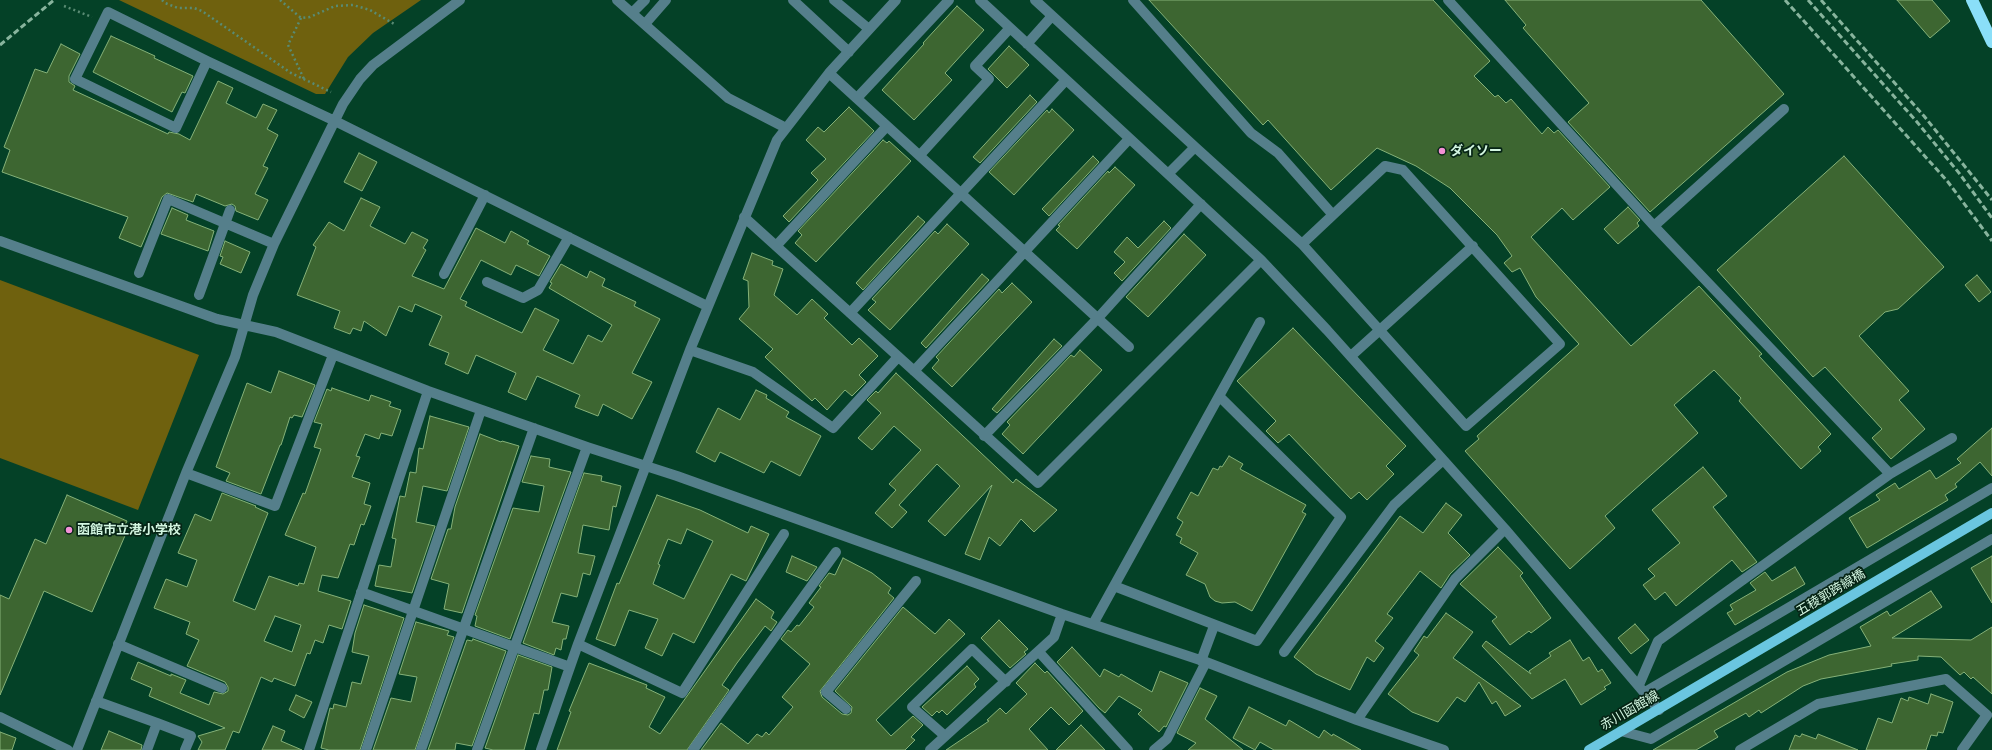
<!DOCTYPE html>
<meta charset="utf-8">
<style>
body{margin:0}
canvas{display:block;background:#044127}
</style>
<canvas width="1992" height="750"></canvas>
<script>
const ctx = document.querySelector('canvas').getContext('2d');
ctx.lineJoin = 'round';
function fillPath(path, color) { ctx.fillStyle = color; ctx.fill(path, 'evenodd'); }
const shape = rows => new Path2D(rows.map(r => 'M' + r).join(''));
function trace(path, color, width, dash) { ctx.strokeStyle = color; ctx.lineWidth = width; ctx.lineCap = dash ? 'butt' : 'round'; ctx.setLineDash(dash || []); ctx.stroke(path); }
function write(font, color, halo, rows, align = 'center') {
  ctx.font = font + ' "Space Grotesk","Noto Sans JP",sans-serif'; ctx.lineWidth = 3.5; ctx.setLineDash([]); ctx.textBaseline = 'middle'; ctx.strokeStyle = halo; ctx.fillStyle = color; for (const [text, x, y, turn = 0] of rows) {
    ctx.save(); ctx.translate(x, y); ctx.rotate((+turn || 0) * Math.PI / 180); ctx.textAlign = isNaN(turn) ? turn : align; if (halo) ctx.strokeText(text, 0, 0); ctx.fillText(text, 0, 0); ctx.restore();
  }
}
const green = shape([
 [119,0,421,0,373,33,348,57,325,94,316,94],
 [0,280,199,355,138,510,0,458]
]);
const building = shape([
 [1149,0,1433,0,1490,61,1474,76,1495,97,1498,95,1506,103,1511,99,1542,134,1548,127,1554,133,1558,130,1610,187,1573,220,1562,208,1531,237,1631,346,1699,286,1762,354,1759,356,1831,434,1818,447,1821,451,1801,469,1739,401,1741,398,1714,370,1674,405,1698,433,1605,516,1615,528,1570,569,1465,451,1479,439,1477,436,1579,344,1536,297,1520,268,1512,272,1504,263,1512,256,1497,235,1450,188,1416,166,1377,148,1331,190,1268,120,1263,125,1149,0],
 [1505,0,1701,0,1784,94,1650,212,1568,122,1589,103,1523,28,1526,25,1505,0],
 [1897,0,1932,0,1950,21,1930,38,1897,0],
 [957,6,984,30,945,73,952,80,914,120,882,90,924,44,923,43,957,6],
 [111,36,155,56,154,58,193,76,185,93,182,92,172,112,93,72,111,36],
 [61,44,80,54,69,76,69,82,75,86,73,90,168,134,169,132,179,134,190,140,218,81,233,88,226,103,256,118,263,104,277,110,267,129,278,135,263,166,268,168,255,194,268,200,258,220,236,211,235,206,232,204,225,206,196,194,193,202,167,193,162,197,141,247,119,238,128,217,2,172,10,150,4,147,35,69,47,73,61,44],
 [1009,46,1029,65,1007,88,988,69,1009,46],
 [1030,95,1037,102,980,163,973,157,1030,95],
 [849,107,874,131,789,222,783,216,818,180,811,173,826,159,806,140,818,127,824,132,849,107],
 [1052,109,1074,130,1014,195,989,172,1047,110,1049,113,1052,109],
 [883,140,887,143,889,141,911,161,816,262,795,243,802,235,798,231,883,140],
 [359,153,377,162,362,191,344,182,359,153],
 [1093,156,1099,162,1049,216,1042,209,1093,156],
 [1844,156,1944,267,1898,309,1885,312,1859,336,1909,391,1899,400,1925,429,1891,459,1872,438,1882,429,1825,367,1813,377,1717,270,1844,156],
 [1115,167,1135,185,1077,249,1056,230,1060,226,1058,225,1108,171,1109,173,1115,167],
 [361,198,380,207,370,226,405,244,412,232,428,240,423,248,426,250,412,276,444,289,476,228,505,243,511,231,529,241,527,244,550,256,539,276,516,265,511,275,481,260,460,299,467,302,465,306,522,333,535,308,559,320,543,350,573,364,588,335,602,342,612,325,549,288,552,283,550,282,561,264,587,278,590,271,605,279,602,286,636,302,634,306,660,319,632,373,652,382,632,419,603,404,598,416,575,407,580,395,537,376,526,400,508,392,516,373,476,355,468,374,445,364,449,353,429,345,442,316,415,304,412,312,399,306,386,336,364,321,361,331,353,328,350,334,334,328,340,311,297,295,316,247,313,245,329,222,344,231,361,198],
 [1628,207,1640,220,1637,223,1639,226,1618,244,1604,229,1628,207],
 [172,208,188,215,186,220,214,231,208,251,161,234,172,208],
 [918,216,925,222,863,290,856,283,918,216],
 [1164,221,1171,228,1122,281,1114,273,1125,262,1114,252,1127,237,1138,248,1164,221],
 [947,224,969,244,890,330,868,310,876,302,872,299,935,231,938,234,947,224],
 [1184,234,1206,255,1148,317,1126,297,1184,234],
 [225,241,250,252,241,273,220,264,223,257,220,256,225,241],
 [752,253,773,261,772,265,783,269,774,295,797,315,812,299,828,314,824,318,852,345,859,338,878,356,859,375,866,382,852,396,845,390,827,410,815,398,812,401,765,357,773,349,739,319,749,307,748,281,743,279,752,253],
 [982,274,989,280,926,348,921,343,982,274],
 [1977,275,1991,292,1979,302,1965,285,1977,275],
 [1012,283,1032,302,952,387,932,368,939,360,936,357,999,289,1002,293,1012,283],
 [1293,328,1406,446,1386,466,1394,474,1367,500,1359,492,1351,499,1289,434,1278,443,1266,431,1276,421,1237,381,1293,328],
 [1054,339,1062,346,997,413,992,409,1054,339],
 [1080,350,1102,370,1023,454,1002,434,1010,425,1007,422,1071,355,1074,357,1080,350],
 [279,371,315,385,302,417,294,415,292,418,290,417,281,445,280,445,261,494,226,481,230,473,216,467,247,383,271,393,279,371],
 [896,373,1013,483,1016,479,1057,510,1034,532,1021,519,1000,546,989,537,980,560,965,554,992,485,945,536,928,521,960,486,937,464,899,505,907,512,892,528,875,513,896,490,889,484,921,450,894,426,872,450,858,438,881,413,867,400,876,391,878,393,896,373],
 [332,388,369,401,371,395,391,402,389,406,401,410,392,436,381,433,379,439,365,434,356,456,360,457,352,477,370,483,364,504,371,506,364,525,361,524,354,545,350,544,338,578,322,575,318,591,351,601,342,629,329,625,323,643,315,640,310,654,307,653,295,686,274,678,272,682,261,677,239,733,233,731,225,750,198,750,202,742,198,736,225,728,149,696,152,688,131,679,138,662,171,676,171,674,186,680,180,693,209,705,214,692,223,694,228,691,228,687,225,682,187,666,199,640,186,634,190,622,154,608,166,579,187,587,197,560,178,553,195,514,211,521,222,493,256,506,255,507,268,513,233,601,255,610,269,576,298,586,299,583,304,584,316,547,285,535,303,493,305,494,321,449,314,447,322,424,314,422,327,389,331,391,332,388],
 [275,616,301,625,292,652,264,641,275,616],
 [756,390,767,395,766,398,789,412,786,417,821,436,800,476,771,461,764,473,720,452,715,462,696,452,718,408,740,420,756,390],
 [430,416,469,427,447,491,423,486,416,522,435,526,412,593,375,586,379,565,391,567,396,539,392,538,400,496,405,497,410,472,416,473,419,448,423,449,430,416],
 [1992,428,1992,476,1980,462,1955,484,1957,487,1945,495,1948,500,1867,548,1849,518,1880,500,1876,495,1895,483,1899,489,1930,470,1936,479,1961,463,1957,459,1992,428],
 [480,434,501,442,502,441,519,446,462,613,444,609,449,584,431,579,448,529,451,529,455,507,480,434],
 [531,456,550,459,549,467,571,472,510,639,475,626,477,616,475,615,513,508,539,512,544,486,522,482,531,456],
 [1229,456,1243,464,1240,469,1306,505,1302,512,1306,514,1252,611,1235,602,1222,603,1215,601,1210,597,1205,584,1186,575,1198,553,1180,543,1182,538,1176,535,1183,522,1177,518,1191,492,1198,496,1213,468,1218,470,1220,466,1222,467,1229,456],
 [1703,467,1727,496,1713,507,1757,562,1742,572,1732,560,1676,606,1665,592,1655,600,1643,585,1655,576,1648,569,1680,543,1652,510,1703,467],
 [584,473,602,476,601,481,621,486,616,507,613,506,609,530,583,525,578,553,595,556,590,575,583,573,577,597,561,593,552,622,569,626,566,639,563,639,561,650,556,648,554,655,523,643,584,473],
 [67,495,127,521,123,530,127,531,92,612,44,591,0,695,0,595,9,599,35,539,46,544,67,495],
 [657,495,700,510,748,533,751,526,769,534,746,581,731,574,694,643,673,633,662,656,645,648,658,619,629,610,615,646,596,639,617,583,619,584,657,495],
 [687,529,713,541,684,599,653,584,660,565,658,564,668,539,681,544,687,529],
 [1446,503,1462,515,1448,533,1470,555,1450,574,1441,588,1420,571,1387,614,1393,618,1375,641,1384,648,1374,662,1367,657,1350,690,1316,674,1294,657,1400,516,1423,533,1446,503],
 [1498,547,1523,573,1520,576,1551,618,1531,633,1529,631,1510,645,1492,621,1497,617,1460,584,1498,547],
 [792,556,817,567,807,581,786,572,792,556],
 [1992,556,1992,603,1971,568,1992,556],
 [843,558,872,573,891,588,888,593,894,598,820,691,822,697,842,714,848,715,851,713,852,707,835,691,903,607,935,634,949,619,965,634,876,720,891,736,913,716,923,725,911,737,915,740,905,750,701,750,721,723,748,744,757,734,762,737,766,732,769,735,793,707,782,697,810,664,781,639,788,630,791,632,797,625,799,626,814,607,809,603,821,587,819,586,829,573,835,575,843,558],
 [1795,567,1805,584,1735,625,1727,613,1733,610,1730,605,1756,590,1750,583,1765,572,1772,581,1795,567],
 [1931,591,1942,607,1892,638,1971,640,1992,627,1992,694,1973,677,1971,679,1964,672,1960,675,1941,657,1918,656,1918,660,1891,664,1892,666,1821,679,1803,686,1761,713,1759,710,1749,717,1746,713,1714,731,1718,737,1696,750,1653,750,1787,672,1829,655,1871,646,1860,627,1887,611,1890,616,1931,591],
 [756,599,774,612,771,618,777,622,771,631,765,626,737,663,722,685,729,690,687,750,557,750,571,712,569,711,589,663,647,685,646,688,665,697,649,727,660,734,756,599],
 [364,605,404,618,360,750,329,750,321,748,330,708,333,709,334,704,346,707,352,682,361,684,369,656,352,652,355,633,364,605],
 [1446,613,1473,632,1453,658,1521,706,1505,716,1496,701,1492,704,1479,682,1465,702,1457,697,1438,722,1412,712,1388,694,1419,655,1414,651,1424,636,1427,638,1446,613],
 [999,620,1028,649,1024,652,1026,654,1010,668,981,638,999,620],
 [416,622,449,631,447,635,454,637,415,750,373,750,391,698,411,702,417,677,399,674,416,622],
 [1635,624,1649,640,1631,654,1618,638,1635,624],
 [473,639,506,651,472,746,456,743,455,750,428,750,467,640,472,641,473,639],
 [1570,640,1583,661,1589,657,1598,672,1602,669,1611,683,1604,687,1606,689,1581,705,1565,679,1532,699,1482,646,1486,641,1531,674,1529,671,1551,656,1549,653,1570,640],
 [1072,647,1100,677,1104,669,1119,677,1121,674,1152,692,1160,671,1188,683,1166,727,1164,726,1159,732,1138,714,1142,710,1119,696,1105,713,1099,708,1057,662,1072,647],
 [518,655,552,667,548,690,544,690,539,714,534,713,524,750,493,750,485,748,518,655],
 [1035,663,1045,673,1047,671,1083,711,1069,725,1051,707,1029,729,1048,750,946,750,989,721,987,720,1000,708,1006,714,1027,694,1016,683,1035,663],
 [967,666,979,679,974,684,976,687,947,715,942,710,939,713,937,711,932,716,922,707,967,666],
 [1200,688,1217,696,1205,719,1243,750,1188,750,1196,743,1177,733,1200,688],
 [1931,694,1953,702,1943,733,1938,732,1937,736,1931,735,1926,750,1866,750,1878,718,1892,723,1901,698,1908,701,1909,697,1928,704,1931,694],
 [296,695,312,702,304,718,289,710,296,695],
 [1249,707,1286,726,1289,720,1319,738,1324,730,1332,736,1333,734,1361,750,1274,750,1260,742,1255,750,1233,738,1249,707],
 [1081,725,1105,750,1056,750,1081,725],
 [273,726,285,731,281,741,302,750,262,750,273,726],
 [109,731,142,745,141,750,101,750,109,731],
 [0,732,16,738,12,750,0,750,0,732],
 [1802,734,1816,739,1818,734,1858,750,1789,750,1795,735,1800,737,1802,734]
]);
const path = shape([
 [162,0,165,3,178,8,194,8,202,11,291,73,331,92],
 [280,0,301,18,310,17,335,6,353,5,370,10,396,25],
 [64,6,92,17],
 [301,18,288,45,304,79]
]);
const minor = shape([
 [617,0,728,98,786,128],
 [793,0,849,52],
 [834,0,869,29],
 [980,0,1261,260,1327,330,1505,529,1659,710],
 [1035,0,1195,147],
 [1133,0,1251,133,1278,153,1333,215],
 [1448,0,1654,226,1890,474],
 [632,13,645,0],
 [645,24,666,0],
 [1027,44,1052,16],
 [207,61,176,128,75,79,108,12,207,61,335,121,707,306],
 [829,73,1129,347],
 [857,98,949,0],
 [920,155,989,79,975,66,1010,28],
 [1168,174,1195,147,1302,244,1466,426,1560,344,1403,170,1385,166,1302,244],
 [744,217,1038,483,1261,260],
 [1654,226,1784,109],
 [0,241,217,319,276,332,428,391,587,447,677,476,1062,614,1206,662,1357,720,1444,750],
 [776,246,887,126],
 [139,273,168,199,274,244],
 [444,274,485,195],
 [487,282,523,298,538,290,569,237],
 [199,295,230,210],
 [850,313,1066,80],
 [690,350,753,372,833,428,898,357],
 [1351,356,1473,246],
 [914,371,1129,139],
 [984,436,1098,318,1201,204],
 [186,473,275,506,333,355],
 [1114,586,1257,641,1341,517,1219,396],
 [361,592,570,667],
 [1093,624,1260,322],
 [118,644,222,688],
 [578,644,682,693,784,534],
 [1039,652,1128,750],
 [1284,652,1394,505,1443,460],
 [1201,661,1214,626],
 [1639,685,1658,641,1890,474,1952,438],
 [1645,692,1992,488],
 [96,701,157,723],
 [846,709,826,692,916,581],
 [0,717,68,750],
 [1357,720,1455,579,1505,529],
 [1621,731,1651,739,1992,539],
 [945,736,912,707,972,649,1006,682],
 [77,750,186,473,235,357,253,295,274,244,343,104,360,79,373,65,460,0],
 [147,750,157,723,191,736,185,750],
 [309,750,428,391],
 [366,750,481,410],
 [421,750,534,428],
 [477,750,587,447],
 [541,750,578,644,690,350,777,140,829,73,896,0],
 [693,750,836,552],
 [930,750,1054,637,1062,614],
 [1154,750,1167,739,1206,662],
 [1740,750,1818,704,1946,679,1987,715,1962,750]
]);
const major = shape([
 [1589,750,1992,513]
]);
const highway = shape([
 [1972,0,1992,42]
]);
const rail = shape([
 [1785,0,1948,182,1992,241],
 [1808,0,1917,122,1959,173,1992,218],
 [1821,0,1924,116,1992,200],
 [0,45,54,0]
]);
const markers = [
 [1442,151,4,"#f391d6"],
 [69,530,4,"#f391d6"]
];
const poiNames = [
 ["ダイソー",1450,151],
 ["函館市立港小学校",77,530]
];
const streetNames = [
 ["五稜郭跨線橋",1831,593,-31],
 ["赤川函館線",1630,711,-30]
];
fillPath(green, '#6f610e');
fillPath(building, '#3d6631');
trace(building, '#85b178', 1);
trace(path, '#598b73', 2.5, [2, 3]);
trace(minor, '#557f8b', 10);
trace(major, '#6ac6e0', 10);
trace(highway, '#8adff8', 12);
trace(rail, '#88b49d', 3, [6, 3]);
for (const [x, y, r, color] of markers) { const dot = new Path2D(); dot.arc(x, y, r, 0, 2 * Math.PI); ctx.fillStyle = color; ctx.fill(dot); trace(dot, '#062415', 1.5); }
write('bold 13px', '#d3f6e1', '#062415', poiNames, 'left');
write('13px', '#d3f6e1', '#062415', streetNames);
</script>
